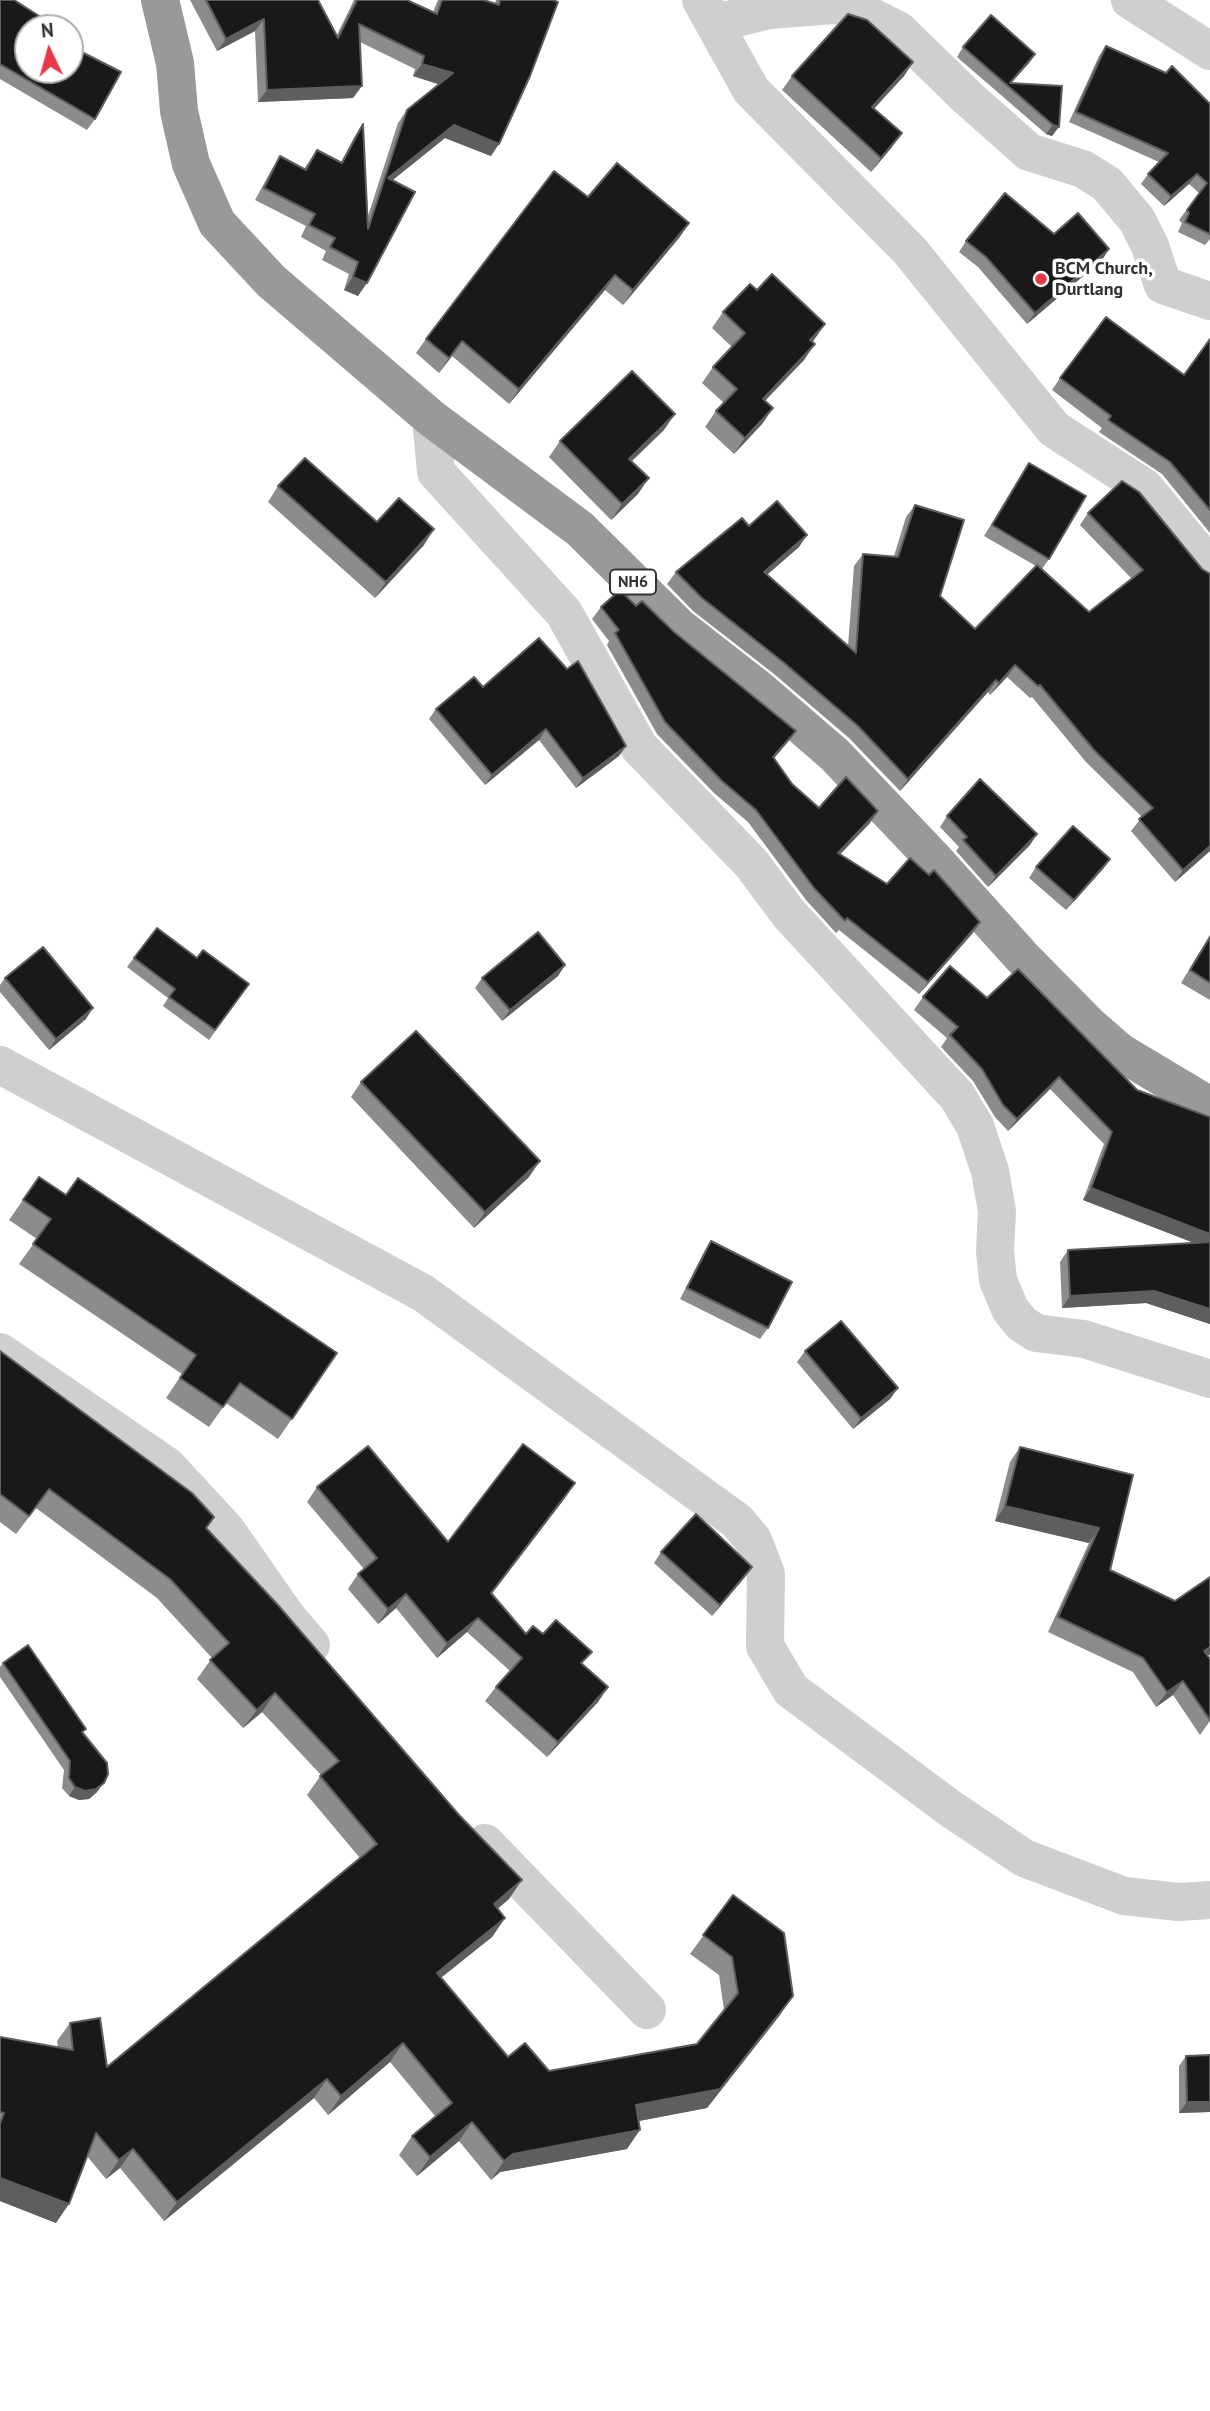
<!DOCTYPE html>
<style>
body{margin:0}
#map{position:relative;width:1210px;height:2411px;overflow:hidden;background:#fff;font-family:"PT Sans",sans-serif}
canvas{display:block}
.north{position:absolute;left:14px;top:14px;width:70px;height:70px;box-sizing:border-box;background:#fff;border:2px solid #adadad;border-radius:50%;rotate:355deg;font-size:19px;font-weight:700;line-height:28px;text-align:center;color:#323232}
.north::after{content:'';display:block;margin:auto;width:24px;height:32px;background:#e53948;clip-path:polygon(50% 0,100% 100%,50% 72%,0 100%)}
</style>
<div id="map">
<canvas width="1210" height="2411"></canvas>
<div class="north">N</div>
</div>
<script>
const ctx = document.querySelector('canvas').getContext('2d');
ctx.lineJoin = 'round';
const shape = rows => new Path2D(rows.map(r => 'M' + r).join(''));
function trace(path, color, width, dash) { ctx.strokeStyle = color; ctx.lineWidth = width; ctx.lineCap = dash ? 'butt' : 'round'; ctx.setLineDash(dash || []); ctx.stroke(path); }
function fillPath(path, color) { ctx.fillStyle = color; ctx.fill(path, 'evenodd'); }
function write(font, color, halo, rows, align = 'center') {
  ctx.font = font + ' "PT Sans",sans-serif'; ctx.lineWidth = 7; ctx.setLineDash([]); ctx.textBaseline = 'middle'; ctx.strokeStyle = halo; ctx.fillStyle = color; for (const [text, x, y, turn = 0] of rows) {
    ctx.save(); ctx.translate(x, y); ctx.rotate((+turn || 0) * Math.PI / 180); ctx.textAlign = isNaN(turn) ? turn : align; if (halo) ctx.strokeText(text, 0, 0); ctx.fillText(text, 0, 0); ctx.restore();
  }
}
const minor = shape([
 [701,0,751,90,910,251,1054,429,1145,488,1210,567],
 [1130,0,1210,51],
 [716,23,769,10,834,5,858,10,898,30,968,98,1029,152,1083,169,1107,184,1137,220,1150,246,1163,285,1210,301],
 [431,418,436,472,564,613,639,747,751,863,789,914,957,1096,975,1126,990,1171,997,1211,995,1251,998,1280,1010,1309,1021,1323,1036,1333,1084,1339,1210,1379],
 [0,1065,423,1293,737,1521,753,1540,766,1574,765,1646,791,1690,951,1809,1024,1858,1124,1896,1179,1902,1210,1900],
 [0,1352,167,1466,227,1531,287,1617,311,1645],
 [485,1843,647,2010]
]);
const highway = shape([
 [160,0,175,63,179,111,191,164,217,223,271,281,431,418,580,529,679,627,761,691,835,755,932,857,1022,957,1089,1025,1120,1052,1210,1106]
]);
const wall = shape([
 [0,0,95,119,87,130,0,79],
 [190,0,318,0,337,35,354,0,407,0,433,12,438,0,484,0,495,3,496,0,553,0,491,156,445,138,393,180,358,296,344,290,349,274,322,260,326,251,301,237,306,226,255,200,272,169,280,156,304,169,317,150,341,162,355,136,363,124,368,216,398,123,407,110,439,84,413,76,415,69,360,42,353,98,258,102,255,31,217,51],
 [1106,46,1210,104,1210,239,1205,245,1178,232,1182,223,1179,220,1199,193,1189,184,1164,206,1141,184,1148,174,1159,162,1069,122,1099,56],
 [963,47,1035,54,1029,63,1011,83,1062,86,1052,136,1046,134,957,57],
 [913,62,904,76,873,109,892,147,871,172,782,90,792,76],
 [588,197,689,223,679,238,623,305,605,290,509,404,452,356,439,373,416,353,426,339],
 [1054,234,1109,249,1102,260,1027,324,978,267,959,252,966,241],
 [723,312,814,340,804,360,765,401,773,408,762,424,734,454,705,427,716,411,724,403,702,383,713,367,732,347,712,328],
 [1210,339,1210,533,1162,474,1099,432,1102,428,1052,390,1060,378,1184,375],
 [664,430,632,461,638,494,611,520,549,457,560,441],
 [1029,463,1049,559,1042,569,1089,612,1132,579,1080,525,1088,513,1202,569,1210,574,1210,851,1175,882,1131,831,1142,817,1086,762,1032,697,1030,698,1007,677,990,695,988,692,900,791,849,738,774,674,693,611,667,584,676,572,749,526,799,547,767,575,848,646,854,566,863,554,894,556,906,517,915,505,940,596,975,629,1036,566,984,536],
 [278,486,377,522,424,545,375,598,268,502],
 [636,606,674,632,796,731,774,758,792,784,819,808,870,823,840,854,887,884,980,922,972,934,919,994,839,930,836,933,806,900,748,822,714,793,657,734,607,645,609,641,592,619,601,607],
 [483,687,626,746,619,756,576,788,539,740,485,785,429,719,436,709],
 [947,816,1030,845,988,887,956,851,959,847,940,827],
 [1036,867,1103,869,1066,910,1029,878],
 [157,928,197,958,249,984,209,1040,163,1006,168,998,127,967],
 [1210,935,1210,1000,1181,983],
 [565,965,558,976,502,1021,475,988,482,978],
 [5,978,86,1019,49,1050,0,992,0,985],
 [923,997,987,998,1137,1090,1210,1117,1210,1324,1146,1303,1062,1308,1060,1262,1068,1250,1194,1243,1083,1200,1104,1144,1050,1089,1008,1131,995,1117,973,1081,941,1047,947,1038,914,1010],
 [361,1082,529,1177,474,1228,351,1097],
 [39,1177,66,1195,337,1353,278,1439,226,1403,209,1427,166,1398,182,1374,19,1264,37,1239,9,1220],
 [711,1241,768,1328,760,1339,680,1299,704,1252],
 [0,1351,206,1528,509,1899,497,1909,505,1918,492,1937,441,1978,508,2057,549,2071,697,2044,724,2010,719,1975,690,1954,733,1895,780,2015,707,2108,639,2121,627,2149,500,2172,491,2180,459,2141,417,2176,399,2155,412,2136,436,2117,390,2062,328,2115,314,2098,164,2221,120,2168,106,2179,87,2156,56,2223,0,2201,0,2037,58,2047,57,2041,70,2023,107,2067,360,1858,307,1795,321,1775,262,1712,243,1728,197,1679,212,1658,157,1598,36,1508,16,1534,0,1522],
 [805,1351,898,1388,890,1399,853,1429,797,1362],
 [1020,1447,1133,1475,1110,1570,1175,1601,1210,1577,1210,1654,1208,1656,1210,1659,1210,1721,1200,1735,1173,1695,1156,1707,1133,1672,1048,1632,1089,1543,995,1521,1010,1462],
 [317,1487,448,1542,565,1498,491,1594,526,1634,583,1665,608,1687,598,1702,547,1757,485,1701,496,1687,510,1671,467,1632,437,1658,396,1608,378,1624,348,1589,358,1574,364,1569,307,1502],
 [661,1552,752,1567,744,1578,712,1616,654,1563],
 [3,1663,97,1792,89,1799,79,1800,69,1796,62,1788,64,1770,0,1677,0,1667],
 [1210,2055,1210,2112,1179,2113,1179,2066,1186,2056]
]);
const shadedWall = shape([
 [264,19,255,31,217,51,226,39],
 [1035,54,1029,63,1008,86,1010,83],
 [913,62,904,76,862,122,872,107],
 [422,64,453,73,444,86,413,76],
 [362,86,353,98,258,102,267,90],
 [454,125,499,144,491,156,445,138,380,190,388,178],
 [1053,125,1059,127,1052,136,1046,134],
 [902,133,892,147,871,172,881,158],
 [1197,174,1189,184,1164,206,1171,196],
 [689,223,679,238,623,305,633,290],
 [1109,249,1102,260,1027,324,1035,313],
 [615,275,605,290,509,404,519,389],
 [353,277,367,283,358,296,344,290],
 [825,324,814,340,799,355,810,340],
 [462,341,452,356,439,373,449,358],
 [815,344,804,360,752,414,763,399],
 [773,408,762,424,734,454,745,438],
 [675,414,664,430,618,474,629,459],
 [649,478,638,494,611,520,622,504],
 [434,529,424,545,375,598,386,582],
 [807,535,799,547,756,584,764,572],
 [1015,665,1007,677,990,695,999,683],
 [996,680,988,692,900,791,908,779],
 [546,729,539,740,485,785,492,775],
 [796,731,787,743,765,769,773,757],
 [626,746,619,756,576,788,583,778],
 [878,811,870,823,830,865,838,853],
 [1037,834,1030,845,988,887,996,876],
 [1210,846,1210,851,1175,882,1183,870],
 [1110,859,1103,869,1066,910,1074,900],
 [980,922,972,934,919,994,928,982],
 [565,965,558,976,502,1021,510,1010],
 [93,1008,86,1019,49,1050,56,1039],
 [1059,1077,1050,1089,1008,1131,1017,1119],
 [540,1161,529,1177,474,1228,485,1212],
 [1091,1188,1210,1234,1210,1249,1083,1200],
 [1154,1291,1210,1309,1210,1324,1146,1303,1062,1308,1070,1296],
 [898,1388,890,1399,853,1429,861,1418],
 [575,1483,565,1498,481,1608,491,1593],
 [1005,1506,1099,1528,1089,1543,995,1521],
 [752,1567,744,1578,712,1616,720,1605],
 [406,1594,396,1608,378,1624,388,1609],
 [478,1618,467,1632,437,1658,447,1643],
 [1210,1647,1210,1654,1194,1665,1204,1651],
 [1183,1681,1173,1695,1156,1707,1167,1692],
 [608,1687,598,1702,547,1757,558,1742],
 [275,1693,262,1712,243,1728,257,1710],
 [104,1783,97,1792,89,1799,79,1800,69,1796,75,1787],
 [522,1880,509,1899,481,1923,494,1904],
 [505,1918,492,1937,424,1991,437,1973],
 [793,1996,780,2015,707,2108,623,2124,636,2105],
 [403,2043,390,2062,328,2115,341,2096],
 [327,2079,314,2098,164,2221,177,2202],
 [1187,2102,1210,2102,1210,2112,1179,2113],
 [472,2122,459,2141,417,2176,430,2157],
 [640,2130,627,2149,500,2172,491,2180,504,2161,513,2154],
 [133,2149,120,2168,106,2179,119,2160],
 [0,2178,69,2204,56,2223,0,2201]
]);
const building = shape([
 [0,0,14,0,58,28,28,28,28,70,70,70,70,46,121,72,95,119,0,64,0,0],
 [206,0,318,0,338,38,357,0,407,0,437,14,442,0,484,0,499,5,500,0,553,0,558,2,530,76,499,144,454,125,388,178,415,192,367,283,353,277,358,262,330,247,335,238,309,225,315,214,264,188,280,156,306,170,317,150,342,163,363,124,368,229,407,110,453,73,422,64,424,56,359,24,362,86,267,90,264,19,226,39,206,0],
 [848,14,867,20,913,62,872,107,902,133,881,158,792,76,848,14],
 [991,15,1035,54,1010,83,1062,86,1059,127,1053,125,963,47,991,15],
 [70,36,74,38,70,44,70,36],
 [1106,46,1166,73,1172,66,1210,104,1210,234,1185,222,1189,213,1187,210,1207,183,1197,174,1171,196,1148,174,1168,153,1076,112,1106,46],
 [617,163,689,223,633,290,615,275,519,389,462,341,449,358,426,339,554,171,588,197,617,163],
 [1005,193,1054,234,1078,213,1109,249,1035,313,986,257,966,241,1005,193],
 [772,274,825,324,810,340,815,344,763,399,773,408,745,438,716,411,737,389,713,367,745,333,723,312,750,284,757,290,772,274],
 [1106,317,1184,375,1210,339,1210,510,1170,462,1108,420,1111,416,1060,378,1106,317],
 [632,371,675,414,629,459,649,478,622,504,560,441,632,371],
 [305,458,377,522,399,498,434,529,386,582,278,486,305,458],
 [1029,463,1086,496,1049,559,992,525,1029,463],
 [1122,481,1139,492,1202,569,1210,574,1210,846,1183,870,1139,819,1153,808,1094,750,1040,685,1038,686,1015,665,999,683,996,680,908,779,858,726,783,662,702,598,676,572,742,518,749,526,777,501,807,535,764,572,856,653,863,554,898,557,915,505,964,520,940,596,975,629,1037,565,1089,612,1143,570,1088,513,1122,481],
 [620,590,636,606,642,601,674,632,796,731,773,757,792,784,819,808,846,777,878,811,838,853,887,884,910,858,929,875,934,870,980,922,928,982,847,918,845,921,814,888,756,810,722,781,665,722,615,633,619,630,601,607,620,590],
 [539,638,567,669,578,661,626,746,583,778,546,729,492,775,436,709,474,677,483,687,539,638],
 [980,779,1037,834,996,876,963,840,967,837,947,816,980,779],
 [1073,826,1110,859,1074,900,1036,867,1073,826],
 [157,928,197,958,203,950,249,984,215,1030,169,997,175,989,134,958,157,928],
 [538,932,565,965,510,1010,482,978,538,932],
 [1210,937,1210,983,1190,970,1210,937],
 [43,947,93,1008,56,1039,5,978,43,947],
 [950,966,987,998,1018,969,1137,1090,1210,1117,1210,1234,1091,1188,1112,1132,1059,1077,1017,1119,1003,1105,982,1069,950,1035,958,1027,923,997,950,966],
 [416,1031,540,1161,485,1212,361,1082,416,1031],
 [39,1177,66,1195,78,1178,337,1353,292,1419,240,1383,223,1407,180,1378,196,1355,33,1244,51,1219,23,1200,39,1177],
 [711,1241,792,1282,768,1328,687,1288,711,1241],
 [1210,1242,1210,1309,1154,1291,1070,1296,1068,1250,1210,1242],
 [841,1321,898,1388,861,1418,805,1351,841,1321],
 [0,1351,192,1493,214,1517,206,1528,277,1604,459,1815,522,1880,494,1904,505,1918,437,1973,508,2057,525,2043,549,2071,697,2044,738,1993,732,1957,703,1935,733,1895,784,1933,793,1996,720,2089,636,2105,640,2130,513,2154,504,2161,472,2122,430,2157,412,2136,452,2103,403,2043,341,2096,327,2079,177,2202,133,2149,119,2160,96,2133,69,2204,0,2178,0,2124,4,2113,0,2112,0,2037,73,2050,70,2023,100,2018,107,2067,377,1844,320,1776,339,1761,275,1693,257,1710,210,1660,229,1643,170,1579,49,1489,29,1516,0,1494,0,1351],
 [523,1444,575,1483,491,1593,526,1634,533,1626,543,1634,556,1620,592,1652,581,1663,608,1687,558,1742,496,1687,522,1658,478,1618,447,1643,406,1594,388,1609,358,1574,377,1558,317,1487,368,1446,448,1542,523,1444],
 [1020,1447,1133,1475,1110,1570,1175,1601,1210,1577,1210,1647,1204,1651,1210,1659,1210,1720,1183,1681,1167,1692,1143,1658,1058,1617,1099,1528,1005,1506,1020,1447],
 [696,1514,752,1567,720,1605,661,1552,696,1514],
 [28,1645,86,1729,82,1732,107,1763,108,1774,104,1783,96,1789,85,1791,75,1787,69,1778,70,1761,3,1663,28,1645],
 [1210,2055,1210,2102,1187,2102,1186,2056,1210,2055]
]);
const markers = [
 [1041,279,7,"#e53948"]
];
const shields = [
 [633,582,46]
];
const shieldNames = [
 ["NH6",633,582]
];
const poiNames = [
 ["BCM Church,",1055,269],
 ["Durtlang",1055,290]
];
trace(minor, '#cfcfcf', 38);
trace(highway, '#999', 38);
fillPath(wall, '#8c8c8c');
fillPath(shadedWall, '#5e5e5e');
fillPath(building, '#191919');
trace(building, '#5e5e5e', 2);
for (const [x, y, r, color] of markers) { const dot = new Path2D(); dot.arc(x, y, r, 0, 2 * Math.PI); ctx.fillStyle = color; ctx.fill(dot); trace(dot, '#fff', 2.5); }
for (const [x, y, w] of shields) { const box = new Path2D(); box.roundRect(x - w / 2, y - 12.5, w, 25, 5); ctx.fillStyle = '#fff'; ctx.fill(box); trace(box, '#323232', 2); }
write('bold 16px', '#323232', null, shieldNames);
write('bold 18px', '#323232', '#fff', poiNames, 'left');
</script>
